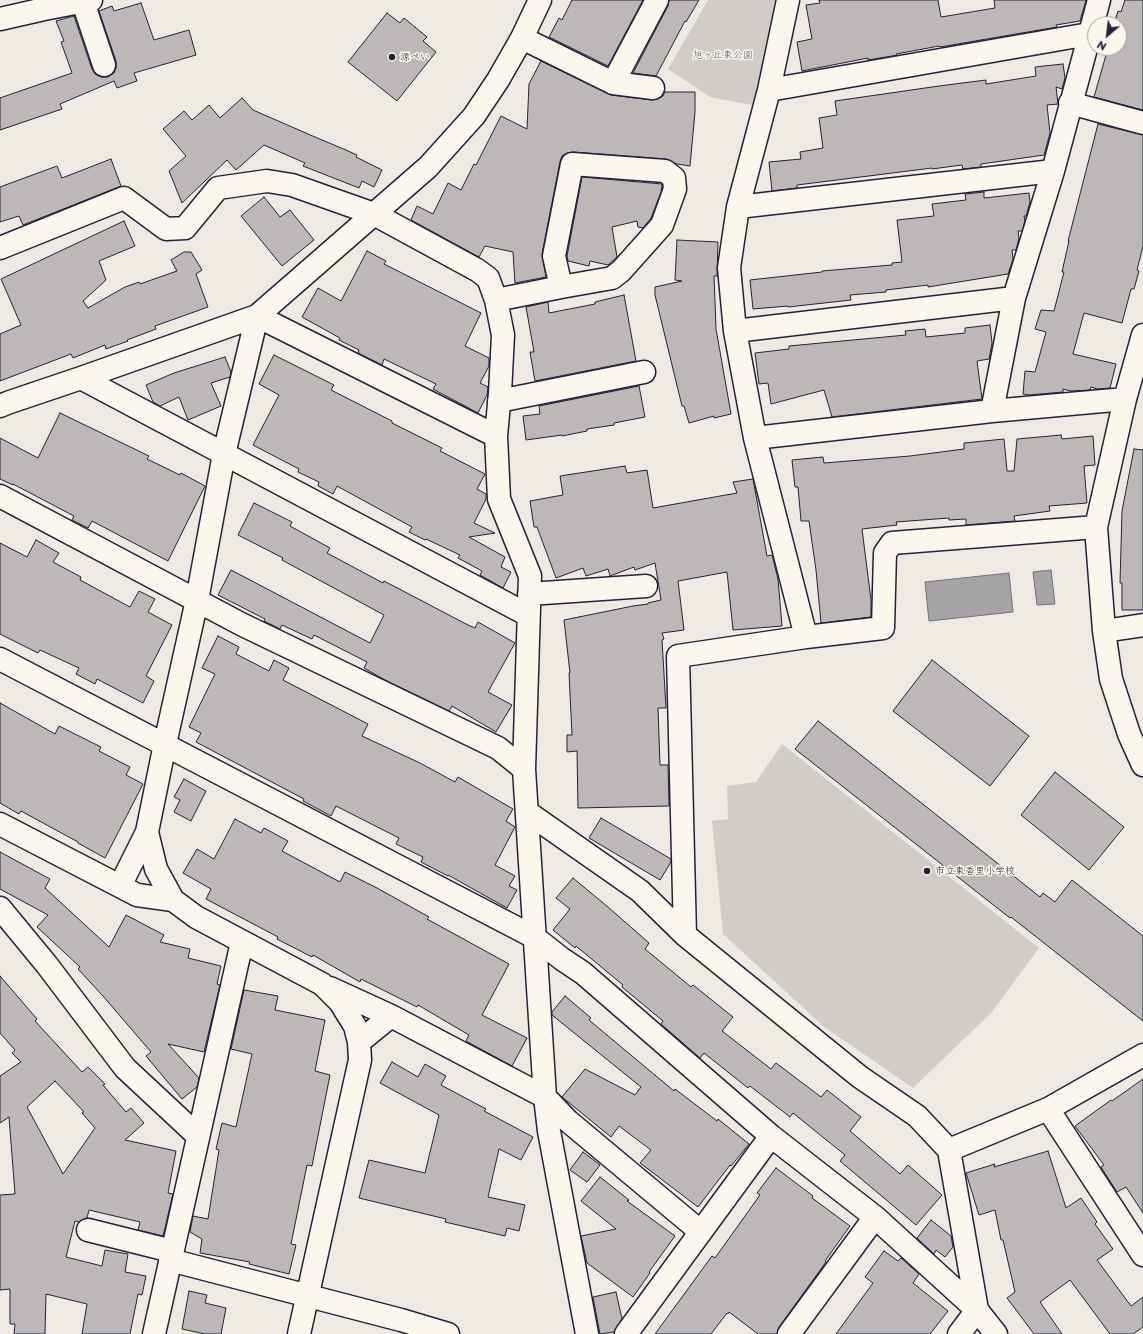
<!DOCTYPE html>
<meta charset="utf-8">
<style>
body{margin:0}
#map{position:relative;width:1143px;height:1334px;overflow:hidden;background:#eeeae2;font-family:"Playpen Sans",sans-serif}
canvas{display:block}
.north{position:absolute;left:1087px;top:16px;width:40px;height:40px;box-sizing:border-box;background:#fbf7ec;border:1px solid #a4a2a5;border-radius:50%;rotate:208deg;font-size:11px;font-weight:700;line-height:16px;text-align:center;color:#22223b}
.north::after{content:'';display:block;margin:auto;width:14px;height:18px;background:#22223b;clip-path:polygon(50% 0,100% 100%,50% 72%,0 100%)}
</style>
<div id="map">
<canvas width="1143" height="1334"></canvas>
<div class="north">N</div>
</div>
<script>
const ctx = document.querySelector('canvas').getContext('2d');
ctx.lineJoin = 'round';
function fillPath(path, color) { ctx.fillStyle = color; ctx.fill(path, 'evenodd'); }
const shape = rows => new Path2D(rows.map(r => 'M' + r).join(''));
function trace(path, color, width, dash) { ctx.strokeStyle = color; ctx.lineWidth = width; ctx.lineCap = dash ? 'butt' : 'round'; ctx.setLineDash(dash || []); ctx.stroke(path); }
function write(font, color, halo, rows, align = 'center') {
  ctx.font = font + ' "Playpen Sans","Klee One",sans-serif'; ctx.lineWidth = 3; ctx.setLineDash([]); ctx.textBaseline = 'middle'; ctx.strokeStyle = halo; ctx.fillStyle = color; for (const [text, x, y, turn = 0] of rows) {
    ctx.save(); ctx.translate(x, y); ctx.rotate((+turn || 0) * Math.PI / 180); ctx.textAlign = isNaN(turn) ? turn : align; if (halo) ctx.strokeText(text, 0, 0); ctx.fillText(text, 0, 0); ctx.restore();
  }
}
const green = shape([
 [708,0,780,0,752,105,710,97,668,69],
 [782,744,1039,948,991,1013,913,1088,823,1026,723,934,712,821,728,819,727,786,756,782]
]);
const water = shape([
 [1051,570,1055,604,1037,605,1033,572,1051,570],
 [1009,573,1013,612,929,621,925,582,1009,573]
]);
const building = shape([
 [572,0,643,0,608,66,549,37,559,18,562,20,572,0],
 [669,0,699,0,686,22,685,21,656,76,633,73,668,6,669,0],
 [819,0,938,0,941,17,995,8,994,0,1086,0,1080,21,1056,25,1057,27,940,47,939,46,896,54,897,55,892,56,868,60,868,58,802,71,797,42,812,39,806,5,820,3,819,0],
 [1125,0,1143,0,1143,110,1094,97,1108,48,1119,48,1119,24,1114,24,1118,11,1121,12,1125,0],
 [141,3,154,40,189,30,196,55,134,73,137,81,117,88,114,81,60,104,62,109,0,130,0,98,72,73,61,42,64,41,56,21,74,16,92,69,95,74,101,77,108,77,114,73,116,68,116,61,99,11,112,6,114,11,141,3],
 [387,13,400,23,404,18,427,37,423,41,436,52,397,101,348,62,387,13],
 [541,61,611,95,652,100,658,99,663,96,665,92,695,92,695,112,690,166,677,164,666,159,573,152,567,153,562,156,560,162,542,254,546,277,515,283,513,252,485,246,479,257,411,220,417,206,433,214,448,183,461,190,474,164,476,165,501,116,527,129,529,84,541,61],
 [1063,64,1065,78,1062,89,1056,87,1058,104,1047,105,1050,133,1044,155,981,164,981,167,963,169,962,165,932,169,932,168,797,185,797,188,772,191,769,162,801,159,800,152,823,148,819,118,837,115,835,101,939,86,986,80,986,84,1036,76,1035,67,1063,64],
 [242,98,253,110,315,137,346,150,357,155,356,157,382,170,374,187,362,181,359,188,303,166,305,163,264,145,236,170,227,160,182,203,169,171,186,156,163,129,184,111,192,120,209,105,220,118,242,98],
 [1098,124,1143,135,1143,246,1137,270,1139,271,1134,289,1131,289,1122,323,1084,313,1073,354,1116,364,1110,388,1097,389,1091,387,1090,390,1071,391,1063,389,1063,392,1029,395,1023,394,1025,371,1035,372,1046,332,1035,329,1041,310,1054,311,1064,272,1062,272,1069,241,1068,241,1098,124],
 [111,159,121,186,23,225,19,216,0,222,0,187,57,166,62,178,111,159],
 [582,177,662,184,661,192,651,218,643,228,638,227,637,221,612,227,617,257,608,265,590,261,589,266,568,261,567,256,582,177],
 [984,192,984,198,1029,193,1030,202,1026,216,1024,216,1025,221,1022,231,1018,231,1019,238,1016,250,1012,250,1013,259,1008,274,928,287,928,285,886,290,886,292,850,295,851,300,788,307,788,306,753,309,750,280,822,272,822,271,892,265,892,263,902,262,897,220,934,216,932,204,966,200,965,194,984,192],
 [264,197,280,217,290,210,314,240,282,266,241,216,264,197],
 [124,221,135,246,99,261,106,280,83,301,88,308,125,287,139,282,140,284,177,271,171,260,184,252,191,252,202,270,196,274,208,307,155,326,156,329,127,340,128,341,106,349,105,345,73,358,71,354,0,381,0,334,21,325,1,279,124,221],
 [677,240,718,242,717,276,714,276,716,329,731,414,714,418,714,416,689,423,684,406,682,406,655,295,655,287,682,281,675,280,677,240],
 [367,251,386,261,384,264,481,313,465,346,489,358,489,366,480,383,488,387,487,395,478,413,433,389,436,384,384,359,382,365,358,353,359,350,339,340,340,338,302,317,318,288,341,301,367,251],
 [624,295,636,361,535,381,530,352,534,352,526,307,548,302,549,313,595,304,595,302,624,295],
 [990,325,992,343,989,359,977,361,982,399,832,417,824,390,771,404,768,383,759,384,755,353,789,349,789,346,906,335,905,331,925,329,926,337,965,333,965,328,990,325],
 [274,355,334,385,331,390,392,421,392,423,442,448,440,451,485,474,477,489,486,494,486,499,474,523,495,533,469,537,505,557,501,567,511,572,503,588,480,575,482,571,458,558,460,555,426,539,425,540,409,532,412,527,337,486,333,494,318,486,319,482,298,472,299,469,253,445,279,395,259,384,274,355],
 [225,357,231,372,230,377,211,383,221,406,188,420,179,397,160,406,153,402,146,385,174,373,225,357],
 [639,386,645,417,614,423,614,425,587,429,587,431,562,436,562,435,526,440,523,416,540,414,539,406,639,386],
 [60,413,149,456,147,459,180,475,181,473,205,486,168,561,92,521,88,528,72,520,74,516,13,484,13,485,0,479,0,438,38,458,60,413],
 [1061,435,1062,439,1093,436,1095,465,1084,466,1087,503,1049,506,1050,511,1014,516,1015,521,966,525,966,519,949,520,949,518,896,522,897,525,862,529,871,600,871,617,821,623,816,570,809,521,801,521,798,487,795,487,792,460,823,457,824,463,910,456,964,449,964,443,1004,439,1007,471,1014,471,1017,439,1061,435],
 [1134,449,1143,450,1143,610,1122,610,1122,583,1120,583,1122,511,1134,449],
 [625,466,627,473,647,470,653,508,737,493,733,482,753,479,767,556,772,555,778,579,782,626,733,630,727,572,678,581,684,630,662,633,664,639,662,640,666,708,658,708,660,765,668,765,669,806,578,808,577,751,567,752,567,735,572,735,569,673,570,673,564,620,633,606,648,604,648,603,661,600,655,563,635,570,634,567,610,576,608,569,586,576,583,568,556,578,537,527,534,527,530,501,563,495,560,476,625,466],
 [254,503,292,522,290,526,330,548,327,553,383,583,384,581,468,625,475,628,478,622,515,643,488,692,512,705,496,732,452,706,449,711,385,680,364,668,367,662,314,635,312,639,282,625,280,629,264,621,265,619,218,595,231,570,370,643,384,615,282,560,283,558,238,535,254,503],
 [36,540,59,553,53,562,81,577,80,580,130,607,139,591,155,599,148,612,172,625,146,676,154,681,143,703,97,679,95,684,76,674,79,668,40,650,38,653,0,634,0,543,27,557,36,540],
 [218,636,239,647,236,654,269,671,274,660,289,668,283,680,368,724,362,736,420,763,455,782,458,777,513,809,506,821,515,827,495,865,515,876,509,886,517,890,507,908,448,875,448,876,421,862,423,857,396,844,399,838,336,806,331,816,303,801,304,799,196,742,201,733,189,727,215,674,202,668,218,636],
 [932,660,1029,736,990,786,893,711,932,660],
 [0,703,55,734,59,726,101,747,99,751,130,767,126,775,143,784,105,858,78,843,78,842,21,811,19,814,0,803,0,703],
 [818,721,1040,897,1043,893,1055,902,1072,880,1143,936,1143,1021,1011,917,1010,918,795,749,818,721],
 [1055,772,1124,827,1089,870,1021,815,1055,772],
 [184,779,206,791,191,821,174,812,180,800,174,797,184,779],
 [601,818,671,859,671,862,660,880,589,838,601,818],
 [235,819,261,833,264,828,288,841,282,851,340,882,345,872,377,888,429,917,427,919,509,964,482,1015,527,1038,512,1066,466,1041,469,1035,418,1005,417,1007,361,979,360,982,313,955,312,957,277,939,278,937,206,899,211,889,183,873,197,849,214,859,235,819],
 [0,852,50,879,45,888,109,947,126,915,164,935,160,942,190,949,188,958,221,966,217,984,220,985,204,1052,168,1044,199,1078,197,1087,182,1099,146,1056,151,1052,103,996,78,969,80,967,37,927,48,915,0,889,0,852],
 [573,878,608,907,649,943,645,949,691,987,693,985,733,1017,722,1031,771,1069,776,1063,821,1097,827,1090,861,1117,850,1131,900,1174,908,1165,942,1195,916,1225,840,1161,845,1155,793,1113,790,1117,750,1086,748,1088,704,1053,700,1058,661,1024,663,1021,622,987,623,985,576,946,575,948,553,930,570,909,556,898,573,878],
 [0,976,37,1019,35,1021,82,1072,88,1067,105,1084,103,1085,126,1112,131,1108,144,1123,125,1140,176,1151,168,1193,173,1194,163,1236,138,1230,140,1222,89,1210,87,1218,79,1222,75,1221,66,1257,102,1266,105,1250,128,1254,125,1272,146,1276,142,1295,138,1294,130,1334,82,1334,87,1304,46,1294,45,1334,14,1334,15,1324,10,1324,10,1289,0,1290,0,1195,15,1194,9,1117,0,1123,0,1076,21,1062,12,1053,15,1050,0,1033,0,976],
 [55,1081,84,1112,82,1113,95,1128,63,1174,27,1107,55,1081],
 [244,990,278,996,275,1010,325,1020,315,1071,330,1075,312,1166,307,1165,291,1244,296,1245,289,1274,249,1264,250,1262,200,1253,202,1239,190,1232,193,1216,208,1219,219,1150,216,1149,222,1123,236,1127,252,1054,231,1049,244,990],
 [565,996,591,1018,589,1020,674,1091,675,1089,717,1121,718,1119,749,1144,731,1166,730,1165,698,1207,640,1163,651,1150,619,1126,611,1137,562,1097,585,1069,635,1095,641,1087,552,1015,552,1012,565,996],
 [392,1062,418,1077,425,1064,446,1076,441,1085,486,1109,484,1111,533,1137,521,1160,499,1149,488,1197,525,1205,519,1231,507,1228,505,1236,445,1222,446,1219,359,1198,369,1160,425,1173,439,1115,380,1083,392,1062],
 [1143,1079,1143,1213,1126,1187,1117,1192,1101,1167,1104,1165,1075,1126,1111,1100,1112,1101,1143,1079],
 [1048,1151,1066,1208,1081,1198,1097,1222,1095,1224,1113,1249,1097,1260,1131,1306,1143,1297,1143,1327,1133,1334,1110,1334,1070,1280,1040,1302,1062,1334,1034,1334,1007,1298,1015,1292,1003,1240,1001,1240,995,1210,979,1215,966,1173,995,1164,994,1167,1048,1151],
 [583,1152,600,1165,587,1182,570,1170,583,1152],
 [776,1168,813,1196,812,1198,850,1226,825,1261,826,1262,779,1327,777,1334,758,1334,729,1312,728,1314,727,1313,711,1334,655,1334,712,1256,715,1258,760,1195,757,1193,776,1168],
 [600,1177,629,1200,627,1201,675,1236,649,1272,650,1273,633,1297,587,1263,581,1236,616,1229,581,1201,600,1177],
 [931,1220,951,1236,953,1247,945,1257,936,1250,934,1254,917,1238,931,1220],
 [884,1251,898,1261,901,1258,919,1274,913,1283,948,1311,930,1334,836,1334,873,1283,865,1277,884,1251],
 [189,1291,207,1295,205,1303,226,1308,221,1334,205,1334,182,1329,189,1291],
 [616,1292,622,1319,614,1332,600,1334,593,1297,616,1292]
]);
const minor = shape([
 [788,0,769,90,738,207,729,268,735,331,1014,298],
 [83,2,104,65],
 [0,19,44,9,91,0],
 [522,38,613,83,653,88],
 [613,83,657,0],
 [769,90,1089,34],
 [1070,103,1143,123],
 [738,207,1053,171],
 [0,248,124,198,166,229,185,228,218,188,267,181,292,185,374,214,477,270,488,278,496,300,503,335,500,393,496,436,499,499,530,576,524,769,545,1097,549,1131,587,1334],
 [496,300,561,287,612,278,621,271,662,225,675,189,674,178,665,171,572,164,554,256,561,287],
 [257,316,224,454,197,600,165,744,147,832,156,869,173,900,196,917,322,984,340,1002,355,1026,359,1042,360,1060,299,1334],
 [257,316,496,436],
 [735,331,755,438,806,637],
 [1143,335,1125,399,1096,527,1104,631,1111,679,1129,734,1143,765],
 [81,378,528,615],
 [499,401,644,372],
 [0,406,10,402,81,378,257,316,428,167,474,116,498,80,522,38,540,0],
 [992,411,1014,298,1053,171,1099,0],
 [755,438,992,411,1125,399],
 [0,496,241,624,498,748,524,769],
 [529,594,646,586],
 [1104,631,1143,625],
 [0,659,534,937,562,959,583,973,771,1136,875,1217,977,1310,996,1334],
 [527,812,640,891,685,935,860,1077,917,1116,949,1150],
 [0,824,137,895,173,900],
 [120,886,147,832],
 [0,908,47,965,125,1068,198,1136],
 [685,935,678,656,806,637,883,628,885,553,892,543,1096,527],
 [330,988,391,1016,545,1097,568,1121,701,1232],
 [359,1042,391,1016],
 [1048,1109,1143,1255],
 [88,1230,172,1251],
 [170,1260,401,1320,448,1334],
 [154,1334,242,942],
 [626,1334,771,1136],
 [789,1334,875,1217],
 [959,1334,977,1310,949,1150,1048,1109,1143,1055]
]);
const markers = [
 [392,57,4,"#22223b"],
 [927,871,4,"#22223b"]
];
const parkNames = [
 ["旭ヶ丘東公園",723,55]
];
const poiNames = [
 ["源ぺい",400,57],
 ["市立東香里小学校",935,871]
];
fillPath(green, '#d0cdc9');
fillPath(water, '#a6a3a7');
trace(water, '#716f7c', 1);
fillPath(building, '#bcb8b8');
trace(building, '#22223b', 1);
trace(minor, '#22223b', 25);
trace(minor, '#fbf7ec', 22);
for (const [x, y, r, color] of markers) { const dot = new Path2D(); dot.arc(x, y, r, 0, 2 * Math.PI); ctx.fillStyle = color; ctx.fill(dot); trace(dot, '#fbf7ec', 1.5); }
write('10px', '#565566', '#fbf7ec', parkNames);
write('10px', '#22223b', '#fbf7ec', poiNames, 'left');
</script>
